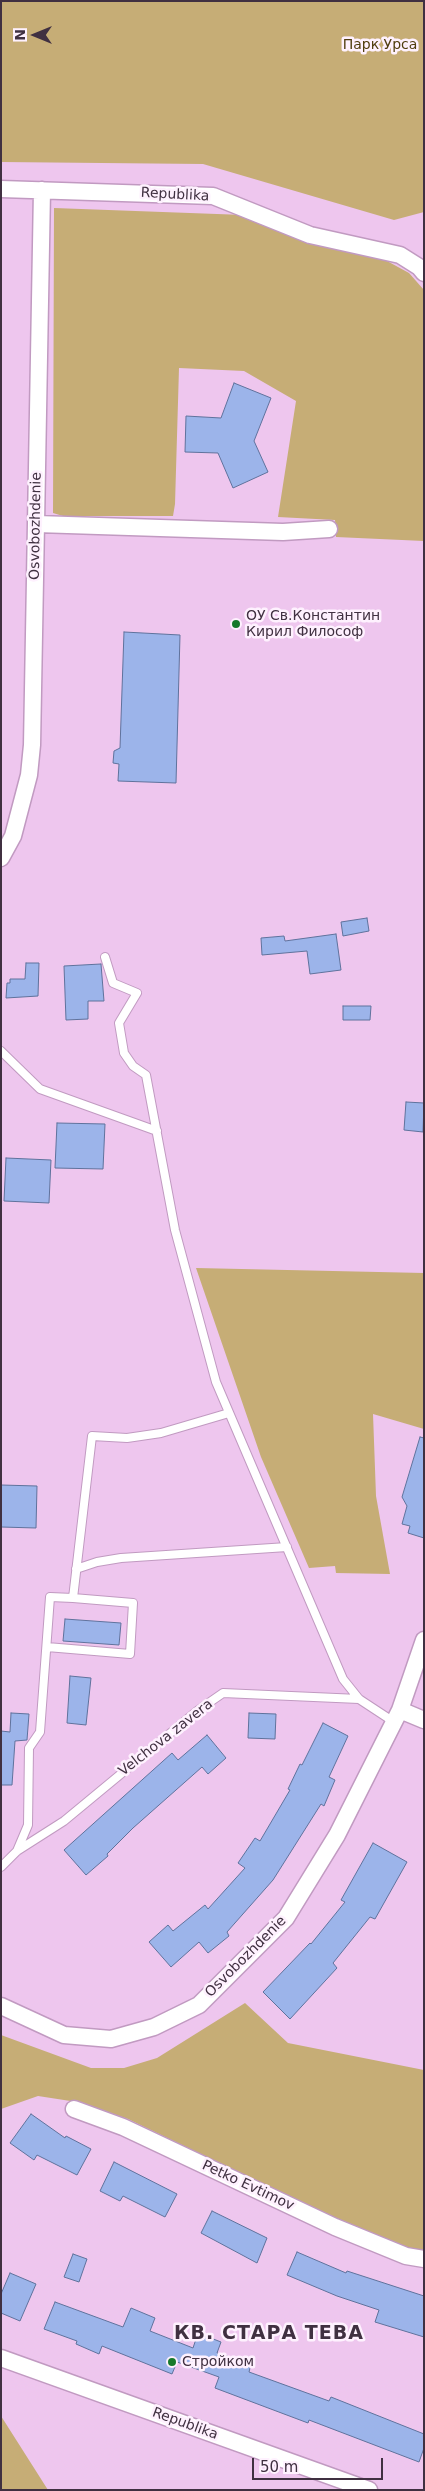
<!DOCTYPE html>
<meta charset="utf-8">
<style>
body{margin:0}
#map{position:relative;width:425px;height:2491px;overflow:hidden;background:#eec6ee;font-family:"DejaVu Sans",sans-serif}
canvas{display:block}
.frame{position:absolute;inset:0;border:2px solid #403041;pointer-events:none}
.north{position:absolute;left:10px;top:10px;width:50px;height:50px;-webkit-text-stroke:4px #fef1fe;paint-order:stroke;rotate:270deg;font-size:14px;font-weight:700;line-height:20px;text-align:center;color:#403041}
.north::after{content:'';display:block;margin:auto;width:18px;height:22px;background:#403041;clip-path:polygon(50% 0,100% 100%,50% 72%,0 100%)}
.scale{position:absolute;left:252px;top:2458px;width:131px;height:22px;box-sizing:border-box;border:2px solid #403041;border-top:0;padding-left:6px;font-size:15px;line-height:18px;white-space:nowrap;color:#403041;-webkit-text-stroke:4px #fef1fe;paint-order:stroke}
</style>
<div id="map">
<canvas width="425" height="2491"></canvas>
<div class="frame"></div>
<div class="north">N</div>
<div class="scale">50 m</div>
</div>
<script>
const ctx = document.querySelector('canvas').getContext('2d');
ctx.lineJoin = 'round';
function fillPath(path, color) { ctx.fillStyle = color; ctx.fill(path, 'evenodd'); }
const shape = rows => new Path2D(rows.map(r => 'M' + r).join(''));
function trace(path, color, width, dash) { ctx.strokeStyle = color; ctx.lineWidth = width; ctx.lineCap = dash ? 'butt' : 'round'; ctx.setLineDash(dash || []); ctx.stroke(path); }
function write(font, color, halo, rows, align = 'center') {
  ctx.font = font + ' "DejaVu Sans",sans-serif'; ctx.lineWidth = 5; ctx.setLineDash([]); ctx.textBaseline = 'middle'; ctx.strokeStyle = halo; ctx.fillStyle = color; for (const [text, x, y, turn = 0] of rows) {
    ctx.save(); ctx.translate(x, y); ctx.rotate((+turn || 0) * Math.PI / 180); ctx.textAlign = isNaN(turn) ? turn : align; if (halo) ctx.strokeText(text, 0, 0); ctx.fillText(text, 0, 0); ctx.restore();
  }
}
const green = shape([
 [1,1,424,1,424,212,394,220,203,164,1,162],
 [54,208,244,215,307,241,387,261,409,273,424,290,424,541,336,537,335,520,278,517,296,401,244,371,179,368,175,504,173,516,63,516,53,513],
 [196,1268,424,1273,424,1429,373,1414,376,1496,390,1574,336,1573,335,1566,309,1568,261,1457],
 [245,2003,288,2043,424,2070,424,2252,406,2249,339,2221,128,2119,77,2102,38,2096,1,2109,1,2035,91,2068,124,2068,157,2058],
 [1,2416,48,2490,1,2490]
]);
const building = shape([
 [234,383,271,398,254,441,268,472,233,488,218,453,185,452,186,416,221,418,234,383],
 [124,632,180,635,176,783,118,781,119,764,113,763,114,751,120,748,124,632],
 [367,918,369,931,343,936,341,922,367,918],
 [336,934,341,970,310,974,307,951,262,955,261,938,284,936,285,941,336,934],
 [26,963,39,963,38,996,6,998,7,983,10,983,10,979,25,979,26,963],
 [101,964,104,1001,88,1001,88,1019,66,1020,64,966,101,964],
 [343,1006,371,1006,370,1020,343,1020,343,1006],
 [406,1102,424,1103,423,1132,404,1130,406,1102],
 [57,1123,105,1124,103,1169,55,1168,57,1123],
 [6,1158,51,1160,49,1203,4,1201,6,1158],
 [420,1437,424,1438,424,1538,408,1533,410,1526,402,1524,407,1506,402,1497,420,1437],
 [1,1485,37,1486,36,1528,1,1527,1,1485],
 [65,1619,121,1623,119,1645,63,1641,65,1619],
 [70,1676,91,1678,86,1725,67,1723,70,1676],
 [11,1713,29,1714,27,1740,15,1741,12,1785,1,1785,1,1731,10,1732,11,1713],
 [249,1713,276,1714,275,1739,248,1738,249,1713],
 [323,1723,348,1736,329,1777,335,1780,324,1806,321,1804,273,1880,227,1932,229,1936,208,1953,199,1942,171,1967,149,1942,168,1925,173,1931,205,1905,208,1909,245,1868,238,1863,255,1838,260,1841,290,1790,288,1789,300,1764,302,1765,323,1723],
 [207,1735,226,1758,208,1774,202,1767,133,1828,107,1854,108,1856,86,1875,64,1850,172,1753,178,1760,207,1735],
 [373,1843,407,1862,375,1919,370,1917,333,1963,337,1968,290,2019,263,1992,310,1943,311,1944,345,1902,341,1900,373,1843],
 [31,2114,65,2138,66,2136,91,2149,77,2175,37,2155,34,2160,10,2143,31,2114],
 [114,2162,177,2194,165,2217,123,2196,120,2201,100,2191,114,2162],
 [212,2211,267,2238,257,2263,201,2233,212,2211],
 [297,2252,346,2273,347,2271,424,2296,424,2337,375,2322,379,2310,337,2296,287,2275,297,2252],
 [73,2254,87,2259,79,2282,64,2277,73,2254],
 [10,2273,36,2284,20,2321,1,2313,1,2294,10,2273],
 [55,2302,123,2327,131,2308,155,2318,150,2331,193,2348,198,2333,221,2342,217,2353,251,2364,249,2372,329,2401,331,2397,424,2434,424,2448,419,2462,309,2420,308,2423,215,2388,219,2377,177,2362,172,2374,102,2346,99,2354,76,2344,77,2341,44,2329,55,2302]
]);
const service = shape([
 [105,957,113,983,137,993,119,1023,124,1053,133,1066,146,1075,175,1230,216,1382,343,1679,359,1699,394,1722],
 [1,1051,40,1089,157,1131],
 [76,1569,97,1562,121,1558,287,1547],
 [47,1647,130,1654,133,1603,73,1598],
 [17,1851,28,1825,29,1748,40,1732,50,1597,73,1598,92,1436,127,1438,161,1433,229,1413],
 [1,1867,17,1851,64,1821,197,1711,223,1693,359,1699]
]);
const minor = shape([
 [1,189,213,196,310,235,400,255,419,267,424,273],
 [37,524,283,532,329,529],
 [1,858,13,836,29,775,32,745,42,190],
 [400,1710,424,1720],
 [1,2006,64,2035,111,2039,154,2027,199,2005,286,1918,337,1835,400,1710,424,1640],
 [74,2109,123,2127,335,2227,406,2256,424,2259],
 [1,2358,369,2490]
]);
const markers = [
 [236,624,5,"#16792b"],
 [172,2362,5,"#16792b"]
];
const parkNames = [
 ["Парк Урса",380,45]
];
const streetNames = [
 ["Republika",175,195,3],
 ["Osvobozhdenie",36,526,-89],
 ["Velchova zavera",166,1738,-38],
 ["Osvobozhdenie",246,1957,-45],
 ["Petko Evtimov",248,2186,25],
 ["Republika",185,2424,20]
];
const poiNames = [
 ["ОУ Св.Константин",246,616],
 ["Кирил Философ",246,632],
 ["Стройком",182,2362]
];
const districtNames = [
 ["КВ. СТАРА ТЕВА",269,2334]
];
fillPath(green, '#c6ad76');
fillPath(building, '#9cb4ea');
trace(building, '#5f729c', 1);
trace(service, '#c19ac1', 10);
trace(minor, '#c19ac1', 19);
trace(service, '#fff', 8);
trace(minor, '#fff', 16);
for (const [x, y, r, color] of markers) { const dot = new Path2D(); dot.arc(x, y, r, 0, 2 * Math.PI); ctx.fillStyle = color; ctx.fill(dot); trace(dot, '#fef1fe', 2); }
write('14px', '#503d0e', '#fef1fe', parkNames);
write('14px', '#403041', '#fef1fe', streetNames);
write('14px', '#403041', '#fef1fe', poiNames, 'left');
ctx.letterSpacing = '1px';
write('bold 19px', '#403041', '#fef1fe', districtNames);
ctx.letterSpacing = '0px';
</script>
